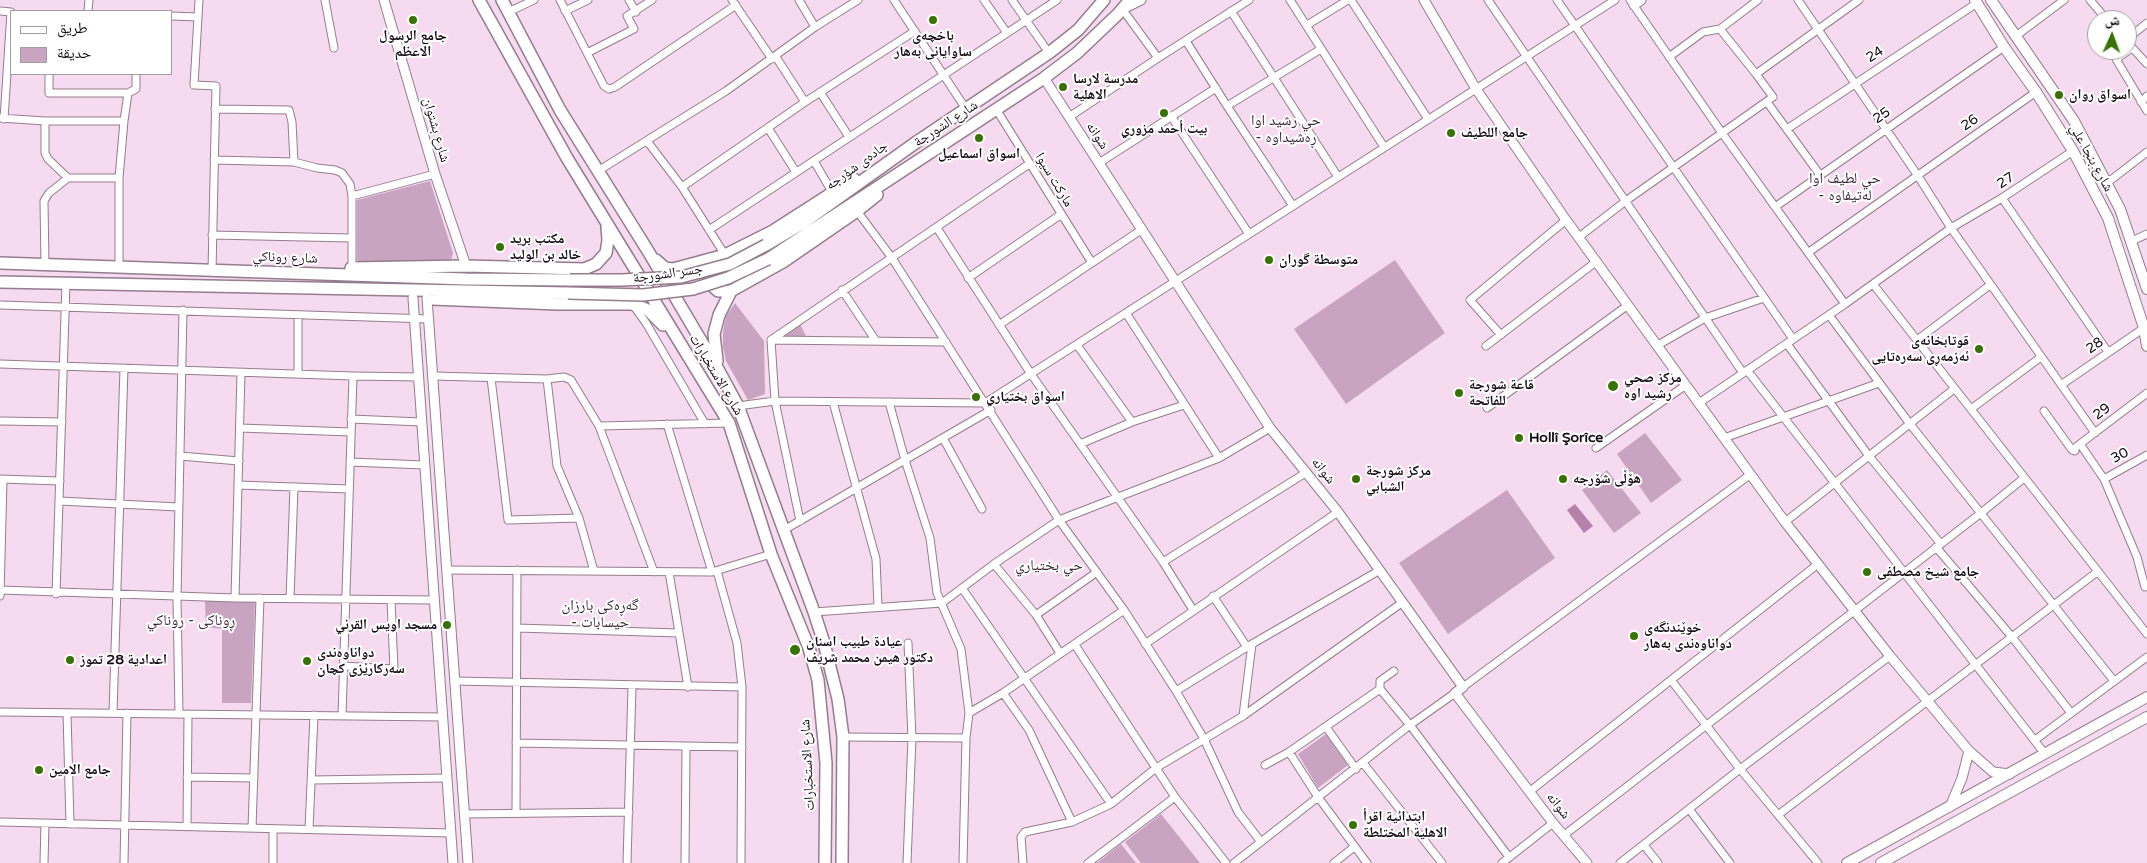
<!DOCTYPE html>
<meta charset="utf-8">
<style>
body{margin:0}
#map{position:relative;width:2147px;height:863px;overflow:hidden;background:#f6daef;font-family:"Varela Round","Noto Naskh Arabic",sans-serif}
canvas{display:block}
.legend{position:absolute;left:10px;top:10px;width:162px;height:65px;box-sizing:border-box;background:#fff;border:1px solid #a19ea1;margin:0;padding:6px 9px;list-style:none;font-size:15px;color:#150c13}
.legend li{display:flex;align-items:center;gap:10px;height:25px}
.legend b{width:25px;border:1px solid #a19ea1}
.north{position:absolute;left:2087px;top:10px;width:50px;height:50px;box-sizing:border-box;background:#fff;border:1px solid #a19ea1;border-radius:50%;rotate:2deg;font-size:14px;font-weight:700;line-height:20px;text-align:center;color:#150c13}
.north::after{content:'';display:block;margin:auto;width:18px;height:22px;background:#377203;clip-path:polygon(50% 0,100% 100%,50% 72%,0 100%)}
</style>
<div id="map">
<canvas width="2147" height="863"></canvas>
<ul class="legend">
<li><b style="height:6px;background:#fff"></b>طريق</li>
<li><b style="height:14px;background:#c8a4c0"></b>حديقة</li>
</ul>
<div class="north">ش</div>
</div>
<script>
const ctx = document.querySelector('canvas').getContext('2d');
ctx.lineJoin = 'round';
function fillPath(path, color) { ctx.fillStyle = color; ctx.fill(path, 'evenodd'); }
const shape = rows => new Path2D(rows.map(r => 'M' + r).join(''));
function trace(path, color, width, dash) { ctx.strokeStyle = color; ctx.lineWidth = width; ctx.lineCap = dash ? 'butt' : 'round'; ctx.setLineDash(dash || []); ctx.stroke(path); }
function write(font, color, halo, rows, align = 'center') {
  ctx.font = font + ' "Varela Round","Noto Naskh Arabic",sans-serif'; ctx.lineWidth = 4; ctx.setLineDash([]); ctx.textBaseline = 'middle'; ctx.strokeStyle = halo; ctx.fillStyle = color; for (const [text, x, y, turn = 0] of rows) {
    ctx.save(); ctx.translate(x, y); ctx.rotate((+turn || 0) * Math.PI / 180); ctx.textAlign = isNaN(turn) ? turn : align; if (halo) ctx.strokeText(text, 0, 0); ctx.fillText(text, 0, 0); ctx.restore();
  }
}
const green = shape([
 [430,181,453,253,451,260,448,262,360,262,357,260,357,200],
 [1395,260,1445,333,1346,404,1294,329],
 [735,303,764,341,765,394,748,400,726,361,723,347,723,332,726,316],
 [800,324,807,338,782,336],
 [1645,433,1682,480,1651,503,1617,454],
 [1607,470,1641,513,1614,533,1582,490],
 [1507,490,1555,558,1448,634,1399,563],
 [205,601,255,601,251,703,222,703,222,629,206,627],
 [1326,734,1348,765,1318,788,1298,754],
 [1161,814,1200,863,1141,863,1125,842],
 [1121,844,1136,863,1097,863]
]);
const water = shape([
 [1575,504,1593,526,1584,533,1567,510]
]);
const minor = shape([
 [199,0,194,85,216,86,212,271],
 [325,0,334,48],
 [560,0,604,86,609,89,615,87,736,5],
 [629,0,636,12],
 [732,0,772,59],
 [799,0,815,27],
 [894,0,966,109],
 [984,0,1007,33],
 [1012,0,1049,53],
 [1290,0,1384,147],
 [1351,0,1428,119],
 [1488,0,1743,373],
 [1557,0,1793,339],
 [1630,0,1722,133,1845,304],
 [1798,0,1918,176,1951,228,2095,433],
 [2090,0,2107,20],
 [1123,10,1158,58],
 [0,11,11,12,4,119],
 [88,11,89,0],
 [565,11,588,0],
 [1231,11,1338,177],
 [508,12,534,0],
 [171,16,198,17],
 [1307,25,1348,0],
 [1720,29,1756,74],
 [2016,36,2064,0],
 [2127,39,2147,23],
 [1186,41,1227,106,1293,206],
 [2127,42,2147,64],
 [2132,48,2116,59,2147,111],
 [587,53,634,29,627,16,652,0],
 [776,57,805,102],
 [1669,57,1703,32,1720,29,1758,0],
 [49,74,49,93,128,93,136,89,136,74],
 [820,92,849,137],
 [1767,102,1820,175],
 [2141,102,2147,96],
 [1227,106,1321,49],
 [215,109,289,110,292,122,294,162,317,168,335,170,342,173,350,184,352,196,352,268],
 [996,109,1092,263],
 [1171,116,1249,234],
 [1069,117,1158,58,1249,0],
 [0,118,45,121,124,121],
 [45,121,45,153,48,159,68,178],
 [768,128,796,172],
 [1787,129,1977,3],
 [647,141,682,187,725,255],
 [214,160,294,162],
 [814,161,832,192],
 [1099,163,1216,88],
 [598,171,726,91,815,27,858,0],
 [2107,183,2147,152],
 [682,187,805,102,915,31],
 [352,196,435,174],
 [2002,198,2108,352],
 [1775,207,2004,47],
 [857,211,892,258,1059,520,1124,610,1176,691,1204,739,1238,812,1261,842],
 [937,228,1031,374,1163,562,1193,610],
 [709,230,1057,0],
 [212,235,351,238],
 [1579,237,1627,200,1773,97,1756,74,1859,0],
 [2132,241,2147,234],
 [1809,252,2036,92],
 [45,265,44,201,49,193,68,178,119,178],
 [119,266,119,178,124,121,128,93],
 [968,278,1060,215],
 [1873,284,2147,634],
 [842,290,876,341],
 [0,305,429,319],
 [633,305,646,323,705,424],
 [1126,313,1219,458],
 [1829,315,1910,424,2114,681],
 [999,325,1141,230],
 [1501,335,1470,300,1566,220],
 [771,340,1029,164],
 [771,340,775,401,800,521],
 [771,340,946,342],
 [1917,340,1990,285],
 [1787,344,1869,456,1941,544],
 [1077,345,1132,422],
 [1658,345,1705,318,1764,298],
 [1486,346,1597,261],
 [0,364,353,376,418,377],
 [1747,370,2045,754],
 [298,374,298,316],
 [433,376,547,379,564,377,571,380,599,426,654,572],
 [491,378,508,520,579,518],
 [547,379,557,466,579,518,594,571],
 [2061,385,2144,328],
 [833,402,876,559,878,606],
 [889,402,905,460,930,538,937,593,961,649,969,713],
 [1699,403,1845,304,1951,228,2002,198,2073,151],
 [738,406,775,401,985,403,1615,0],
 [1487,408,1628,305],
 [1971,409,2041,357],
 [2044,411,2072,450,2075,451],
 [351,419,421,422],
 [0,421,62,422],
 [667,424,712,572],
 [599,426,729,423],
 [240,428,351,432],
 [943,438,982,509],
 [1724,438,1879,383],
 [1080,444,1132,422,1184,405],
 [2080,444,2104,479,2137,557,2145,587],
 [1596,448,1686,385],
 [2072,450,2147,393],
 [180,456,239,461],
 [350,462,424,465],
 [0,479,60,481],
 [2104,479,2147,455],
 [238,485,349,489],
 [60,501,178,507],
 [1785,522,1954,389],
 [784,530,991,410],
 [1936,547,2012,637,2071,713],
 [1163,562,1307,472],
 [994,564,1036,615,1060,653],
 [447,570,712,572,771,554],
 [717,571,737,643,742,687,741,863],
 [669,572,688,687],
 [962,588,1111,804],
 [0,590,235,598,434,600],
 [56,594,66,283],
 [0,596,3,480],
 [1213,596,1247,647],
 [235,598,241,373],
 [290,599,294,487],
 [814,612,942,603,994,564,1059,520,1219,458,1270,428],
 [1036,615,1097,572],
 [517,628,679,633],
 [1145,644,1338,512],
 [1075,645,1175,797,1226,863],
 [343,666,394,669,391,600],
 [1671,680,1740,769,1818,863],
 [455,681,742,687],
 [1463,687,1751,474],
 [1380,689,1410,725,1509,857],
 [1176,691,1252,644,1380,570],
 [1003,693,1029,730,1072,822],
 [0,712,441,717],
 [67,713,70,824],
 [113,713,124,368],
 [179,714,177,597,183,310],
 [342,716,353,376],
 [1243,716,1252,644],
 [1326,727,1356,769],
 [843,737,966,738,969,713,1003,693,1124,610],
 [2035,740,2147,657],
 [516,743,742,747],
 [1289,752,1318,797,1367,863],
 [1363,763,1442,863],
 [1265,765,1289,752,1380,689,1380,681,1394,671],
 [187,777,254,778],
 [312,780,446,778],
 [1529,792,1818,564],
 [1689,809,1730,863],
 [516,813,517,570],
 [465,814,629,812],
 [1778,815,2097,572],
 [0,822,450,833],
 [187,827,188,714],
 [252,828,260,598],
 [309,829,314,715],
 [1563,836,1981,513,2024,478],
 [1644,845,1658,863],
 [44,863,45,823],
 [124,863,127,713],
 [273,863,273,829],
 [627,863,632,686],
 [685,863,686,747],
 [907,863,912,738,908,643],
 [963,863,966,738],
 [1023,863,1021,837,1025,832,1072,822,1111,804,1156,768,1243,716,1403,602],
 [1088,863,1175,797],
 [1234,863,1410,725,1455,693],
 [1334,863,1354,847],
 [1502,863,1553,823],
 [1620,863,1740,769,1890,656]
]);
const tertiary = shape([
 [384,0,435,174,466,266],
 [1424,0,1476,89,1566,220,1785,522,1890,656,1969,751,1993,772,2010,774],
 [1634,5,1641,0],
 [1125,8,1141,0],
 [1044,78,1270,428,1338,512,1463,687,1455,693,1553,823,1587,863],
 [413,298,453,863],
 [427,298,468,863],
 [1950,807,1962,778,1969,751]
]);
const secondary = shape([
 [1975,0,2004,47,2036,92,2073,151,2108,218,2144,328,2147,346],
 [1991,0,2074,121,2120,209,2147,289],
 [1847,863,2147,697],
 [1881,863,2147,717]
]);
const primary = shape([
 [479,0,567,158,729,423,771,554,809,648,818,680,826,763,825,863],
 [502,0,560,110,648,251,719,371,738,406,814,612,824,643,838,699,843,737,842,863],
 [766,245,803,223,918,141,1049,53,1078,30,1104,0],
 [768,259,1044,78,1077,53,1118,14,1130,0],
 [656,260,665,268,673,269,725,255,773,231,854,179],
 [0,263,466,279,570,280],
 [713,263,708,272,709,283,718,291,731,291],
 [351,268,466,266,584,269,596,264,606,253,608,240,607,227],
 [0,282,568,293],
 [432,299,558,304,632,304,648,310,663,325],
 [717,361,714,334,719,315,731,291,783,262,857,211,877,195]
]);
const primaryBridge = shape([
 [570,280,622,280,681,277,730,264,766,245],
 [568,293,643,295,693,289,728,278,768,259]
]);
const markers = [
 [413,20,5,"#377203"],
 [933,20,5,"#377203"],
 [1063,87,5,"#377203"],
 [2059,95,5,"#377203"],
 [1164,113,5,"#377203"],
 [1451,133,5,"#377203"],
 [979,138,5,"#377203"],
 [500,247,5,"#377203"],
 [1269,260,5,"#377203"],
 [1979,349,5,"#377203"],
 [1613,386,6,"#377203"],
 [1459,393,5,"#377203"],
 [976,397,5,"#377203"],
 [1519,438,5,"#377203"],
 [1356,479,5,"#377203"],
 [1563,479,5,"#377203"],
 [1867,572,5,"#377203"],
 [447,625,5,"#377203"],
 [1634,636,5,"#377203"],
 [795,650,6,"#377203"],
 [70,660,5,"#377203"],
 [307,661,5,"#377203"],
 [39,770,5,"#377203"],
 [1353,825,5,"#377203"]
];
const poiNames = [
 ["جامع الرسول",413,36,"center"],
 ["الاعظم",413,52,"center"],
 ["باخچەی",933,36,"center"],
 ["ساوایانی بەهار",933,52,"center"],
 ["مدرسة لارسا",1073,79],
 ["الاهلية",1073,95],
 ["اسواق روان",2069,95],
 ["بيت أحمد مزوري",1164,129,"center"],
 ["جامع اللطيف",1461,133],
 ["اسواق اسماعيل",979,154,"center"],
 ["مكتب بريد",510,239],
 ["خالد بن الوليد",510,255],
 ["متوسطة گوران",1279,260],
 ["قوتابخانەی",1969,341,"right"],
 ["ئەزمەڕی سەرەتایی",1969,357,"right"],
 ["مركز صحي",1624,378],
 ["رشيد اوه",1624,394],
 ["قاعة شورجة",1469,385],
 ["للفاتحة",1469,401],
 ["اسواق بختياري",986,397],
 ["Hollî Şorîce",1529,438],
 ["مركز شورجة",1366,471],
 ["الشبابي",1366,487],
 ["هۆڵی شۆرجە",1573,479],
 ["جامع شيخ مصطفى",1877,572],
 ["مسجد اويس القرني",437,625,"right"],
 ["خوێندنگەی",1644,628],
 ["دواناوەندی بەهار",1644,644],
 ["عيادة طبيب اسنان",806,642],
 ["دكتور هيمن محمد شريف",806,658],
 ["دواناوەندى",317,653],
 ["سەركارێزى كچان",317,669],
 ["اعدادية 28 تموز",80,660],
 ["جامع الامين",49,770],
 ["ابتدائية اقرأ",1363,817],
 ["الاهلية المختلطة",1363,833]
];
const streetNames = [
 ["24",1875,55,-33],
 ["25",1882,116,-35],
 ["26",1970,123,-35],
 ["شارع الشورجة",946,124,-33],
 ["شارع بشتوان",436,130,74],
 ["شوانە",1097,136,57],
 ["شارع بنجا علي",2091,158,61],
 ["جادەی شۆرجە",857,166,-36],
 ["مارکت سیوا",1054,180,59],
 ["27",2006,181,-34],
 ["شارع روناكي",285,258,2],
 ["جسر الشورجة",668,274,-8],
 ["28",2095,346,-35],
 ["شارع الاستخبارات",716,375,59],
 ["29",2102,412,-37],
 ["30",2120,456,-28],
 ["شوانە",1323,471,51],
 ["شارع الاستخبارات",808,765,-93],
 ["شوانە",1558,806,52]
];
const neighbourhoodNames = [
 ["حي رشيد اوا",1286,121],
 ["- ڕەشیداوە",1286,138],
 ["حي لطيف اوا",1845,179],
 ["- لەتیفاوە",1845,196],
 ["حي بختياري",1049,566],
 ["گەڕەکی بارزان",600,606],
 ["- حیسابات",600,623],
 ["ڕوناکی - روناكي",191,621]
];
fillPath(green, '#c8a4c0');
fillPath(water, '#b682ac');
trace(minor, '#957c8f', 9);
trace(tertiary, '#957c8f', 11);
trace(secondary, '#957c8f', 12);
trace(primary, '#957c8f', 14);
trace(minor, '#fff', 7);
trace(tertiary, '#fff', 9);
trace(secondary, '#fff', 10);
trace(primary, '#fff', 11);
trace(primaryBridge, '#957c8f', 14, []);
trace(primaryBridge, '#fff', 11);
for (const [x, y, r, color] of markers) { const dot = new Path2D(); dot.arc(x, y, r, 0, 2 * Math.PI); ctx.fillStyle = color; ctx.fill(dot); trace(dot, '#fff', 2); }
write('bold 14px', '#150c13', '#fff', poiNames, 'left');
write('14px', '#150c13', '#fff', streetNames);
write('15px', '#3b2737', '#fff', neighbourhoodNames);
</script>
